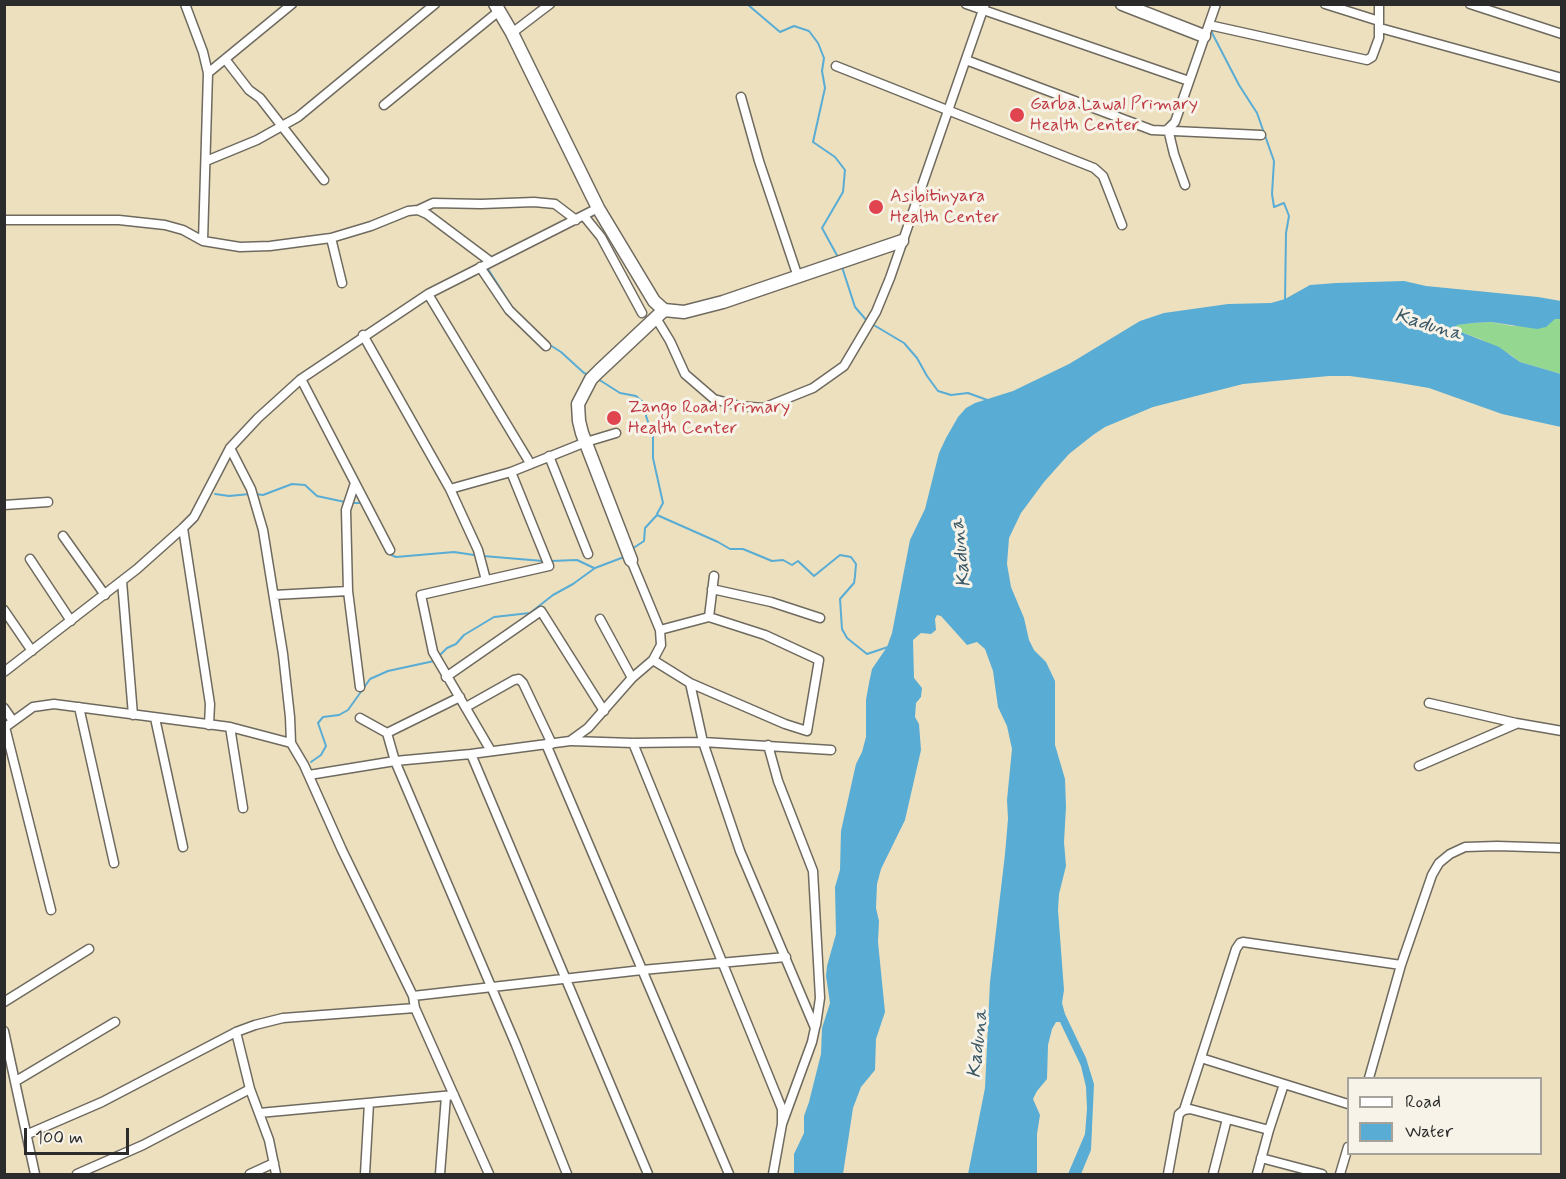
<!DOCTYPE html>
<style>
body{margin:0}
#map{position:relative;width:1566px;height:1179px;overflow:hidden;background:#ede0bf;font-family:Mynerve,sans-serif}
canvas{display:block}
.frame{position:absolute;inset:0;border:6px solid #2b2b2b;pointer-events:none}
.legend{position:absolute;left:1347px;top:1077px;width:195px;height:78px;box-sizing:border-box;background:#f7f3e8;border:2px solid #a5a39c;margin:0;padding:8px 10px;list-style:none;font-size:18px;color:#2b2b2b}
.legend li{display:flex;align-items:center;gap:12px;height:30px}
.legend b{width:30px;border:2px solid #a5a39c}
.scale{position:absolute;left:24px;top:1128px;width:105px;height:27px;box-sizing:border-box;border:3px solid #2b2b2b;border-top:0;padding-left:8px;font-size:18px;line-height:21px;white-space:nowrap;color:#2b2b2b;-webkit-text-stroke:4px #f7f3e8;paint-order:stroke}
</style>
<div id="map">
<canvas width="1566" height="1179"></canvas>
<div class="frame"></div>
<ul class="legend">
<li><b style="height:8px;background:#fff"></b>Road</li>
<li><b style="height:16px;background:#59acd4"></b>Water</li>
</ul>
<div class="scale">100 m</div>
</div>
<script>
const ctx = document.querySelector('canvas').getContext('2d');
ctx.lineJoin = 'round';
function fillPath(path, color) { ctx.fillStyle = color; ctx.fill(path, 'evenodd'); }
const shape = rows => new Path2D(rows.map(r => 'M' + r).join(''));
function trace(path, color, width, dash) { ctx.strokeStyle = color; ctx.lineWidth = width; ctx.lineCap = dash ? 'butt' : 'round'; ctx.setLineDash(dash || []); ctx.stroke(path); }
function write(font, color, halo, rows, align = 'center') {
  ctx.font = font + ' Mynerve,sans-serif'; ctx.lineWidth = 6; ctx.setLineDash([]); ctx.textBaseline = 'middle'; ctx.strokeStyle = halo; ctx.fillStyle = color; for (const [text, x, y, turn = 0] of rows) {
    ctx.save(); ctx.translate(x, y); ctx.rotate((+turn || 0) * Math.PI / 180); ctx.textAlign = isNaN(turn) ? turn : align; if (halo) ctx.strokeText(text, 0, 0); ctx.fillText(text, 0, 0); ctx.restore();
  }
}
const green = shape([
 [1555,319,1561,319,1561,374,1520,362,1511,355,1480,339,1456,330,1456,325,1473,323,1491,322,1512,326,1549,323]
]);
const water = shape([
 [1404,281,1426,286,1538,297,1561,301,1561,319,1555,319,1546,327,1537,329,1491,322,1473,323,1457,325,1456,327,1456,330,1499,347,1520,362,1561,374,1561,427,1502,414,1429,388,1394,382,1350,376,1329,376,1243,384,1153,407,1105,427,1093,435,1069,454,1044,482,1021,513,1009,538,1007,564,1011,587,1024,618,1029,640,1034,650,1046,662,1055,681,1055,745,1065,779,1066,807,1064,842,1066,866,1059,894,1058,910,1064,990,1062,1003,1065,1014,1086,1058,1094,1084,1091,1150,1081,1174,1068,1174,1085,1134,1087,1109,1086,1087,1081,1066,1060,1022,1056,1022,1052,1029,1048,1045,1047,1079,1037,1091,1033,1099,1040,1115,1037,1134,1037,1174,968,1174,985,1088,990,982,1005,854,1008,819,1007,800,1012,749,1007,726,998,707,993,671,985,649,977,642,967,645,941,616,937,615,935,619,936,630,931,634,921,633,913,640,914,678,922,688,921,697,916,703,915,717,919,724,921,750,905,820,881,869,877,884,876,908,879,921,878,942,885,1012,876,1039,875,1070,861,1087,853,1108,843,1174,794,1174,794,1154,804,1133,804,1116,809,1102,821,1054,822,1028,830,1003,826,976,827,966,836,934,835,887,840,870,841,831,856,764,862,752,866,737,866,700,869,683,872,669,887,647,892,633,910,540,925,509,939,453,946,438,958,417,966,408,975,403,1013,391,1069,364,1140,321,1164,313,1228,304,1271,303,1285,299,1310,285,1336,283]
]);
const stream = shape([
 [747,4,780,32,794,26,809,31,818,43,824,58,822,71,825,88,813,142,835,157,845,170,843,192,822,228,839,259],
 [1210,29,1239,85,1257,113,1274,161,1272,194,1274,207,1284,203,1289,216,1286,233,1285,301],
 [842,267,855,307,867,321],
 [488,269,514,310],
 [872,324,904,343,917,358,927,376,938,391,951,395,968,393,990,401],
 [550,345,561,352,584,373,590,375],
 [598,379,620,393,636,396,645,404,646,416,653,436,653,458,663,503,657,514],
 [215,494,229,496,250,494],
 [256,494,263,495,292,484,305,485,317,496,345,502],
 [350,503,362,503],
 [632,549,644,541,645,528,657,515,718,542,730,549,743,549,772,561,783,560,792,565,798,561,814,576,840,555,851,557,856,564,855,576,854,583,840,599,842,629,847,638,867,654,888,647],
 [387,553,396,557,454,552,474,555],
 [483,556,543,561],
 [551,561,577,560,594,568],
 [438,657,447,648,456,644,464,635,494,617,530,613,553,595,573,584,595,568,624,557],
 [311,762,321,755,326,746,318,723,323,717,339,715,348,710,370,679,388,671,434,661]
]);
const street = shape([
 [185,4,203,52,208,73,203,241],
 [966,4,1189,81],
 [1325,4,1379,21],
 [1470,4,1562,34],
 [1209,25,1367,60,1372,57,1379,38,1379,4],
 [1380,28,1562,78],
 [512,33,550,4],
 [225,59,249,90,260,98,324,180],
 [966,60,1152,130,1261,135],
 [836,66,1094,168,1103,176,1122,225],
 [208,73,292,4],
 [741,97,759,161,798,277],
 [384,105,499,11],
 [1168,129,1175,122,1216,4],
 [1168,129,1174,154,1185,185],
 [206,161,257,140,298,117,435,4],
 [418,210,433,203,481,204,534,202,555,204,576,220],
 [584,216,601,237,642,313],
 [4,220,119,220,165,225,183,230,203,241,240,247,270,246,331,238,371,226,408,211,418,210,427,214,491,262],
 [331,238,342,283],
 [480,267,509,310,546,346],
 [428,294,530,463],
 [656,318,670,341,685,374,714,399,739,406,763,408,813,388,844,366,876,312,890,278,985,4],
 [363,335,450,489,478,550,486,580],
 [301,379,390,550],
 [230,448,251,489,263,530,283,654,290,717,291,743,304,765,342,850,413,996,415,1008,489,1174],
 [549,456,588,554],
 [355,483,346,510,348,591,360,687],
 [450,489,511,472,586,442,616,433],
 [4,505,48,502],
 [183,528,210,704,209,725],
 [63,536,105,595],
 [30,559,71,621],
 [631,560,660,630,661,645,653,660,632,678,588,728,570,741,471,754,648,1174],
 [122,581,133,715],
 [712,589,771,602,820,618],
 [274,595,348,591],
 [4,610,32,651],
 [709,617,714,576],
 [600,619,632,678],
 [653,660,690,683,785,724,807,731,819,660,765,635,709,617,660,630],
 [4,672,137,569,183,528,194,517,230,448,258,418,301,379,428,294,598,208],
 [446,677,541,611,604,711],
 [690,683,703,742,740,851,815,1028,812,1042,782,1124],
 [1429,703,1516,723,1562,731],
 [79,707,114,863],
 [466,707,514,680,519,679,523,683,552,744],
 [4,708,13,721],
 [155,718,183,847],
 [360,718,387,733,395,761,516,1045,567,1174],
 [5,727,51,910],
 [230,727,243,808],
 [4,728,33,707,54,704,230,727,291,743],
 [387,733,460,697],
 [571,741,633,743,703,742,831,750],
 [633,743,782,1109,782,1124,773,1174],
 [546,744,729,1174],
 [768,745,778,781,813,871,820,998,816,1025],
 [491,751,433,652,421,595,549,566,511,472],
 [1419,766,1516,724],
 [309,775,395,761,471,754],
 [413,996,642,970,786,957],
 [4,1002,89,949],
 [4,1031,35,1174],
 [236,1032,250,1089,269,1140,276,1174],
 [1201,1058,1348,1104],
 [1369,1078,1401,965,1432,875,1439,863,1450,854,1465,847,1497,846,1562,848],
 [16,1081,115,1022],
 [1184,1110,1190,1109,1269,1130],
 [259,1113,454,1095],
 [28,1134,102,1102,236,1032,255,1025,283,1018,415,1008],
 [1261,1158,1322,1174],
 [77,1174,143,1145,250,1089],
 [250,1174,274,1163],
 [365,1174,369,1103],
 [440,1174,446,1096],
 [1168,1174,1179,1114,1184,1110,1236,949,1240,943,1243,942,1401,965],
 [1213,1174,1227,1119],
 [1257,1174,1269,1130,1284,1084],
 [1340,1174,1348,1147]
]);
const secondary = shape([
 [495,4,512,33,598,208,654,301,664,310,684,312,723,302,902,241],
 [1122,4,1204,36],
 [631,560,582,433,579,421,578,404,591,379,599,371,664,310]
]);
const markers = [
 [1017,115,8,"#e0444e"],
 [876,207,8,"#e0444e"],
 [614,418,8,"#e0444e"]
];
const healthNames = [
 ["Garba Lawal Primary",1030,105],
 ["Health Center",1030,126],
 ["Asibitinyara",890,197],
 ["Health Center",890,218],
 ["Zango Road Primary",628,408],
 ["Health Center",628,429]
];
const waterNames = [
 ["Kaduna",1428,326,17],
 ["Kaduna",962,553,-96],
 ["Kaduna",979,1044,-84]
];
fillPath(green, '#93d790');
fillPath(water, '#59acd4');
trace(stream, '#59acd4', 2);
trace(street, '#6f6a5f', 11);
trace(secondary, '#6f6a5f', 15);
trace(street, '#fff', 8);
trace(secondary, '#fff', 12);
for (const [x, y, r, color] of markers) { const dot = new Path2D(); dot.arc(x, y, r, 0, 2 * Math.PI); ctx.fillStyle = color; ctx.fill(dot); trace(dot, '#f7f3e8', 2); }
write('18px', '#be3a42', '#f7f3e8', healthNames, 'left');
write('italic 20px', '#3b5866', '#f7f3e8', waterNames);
</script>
